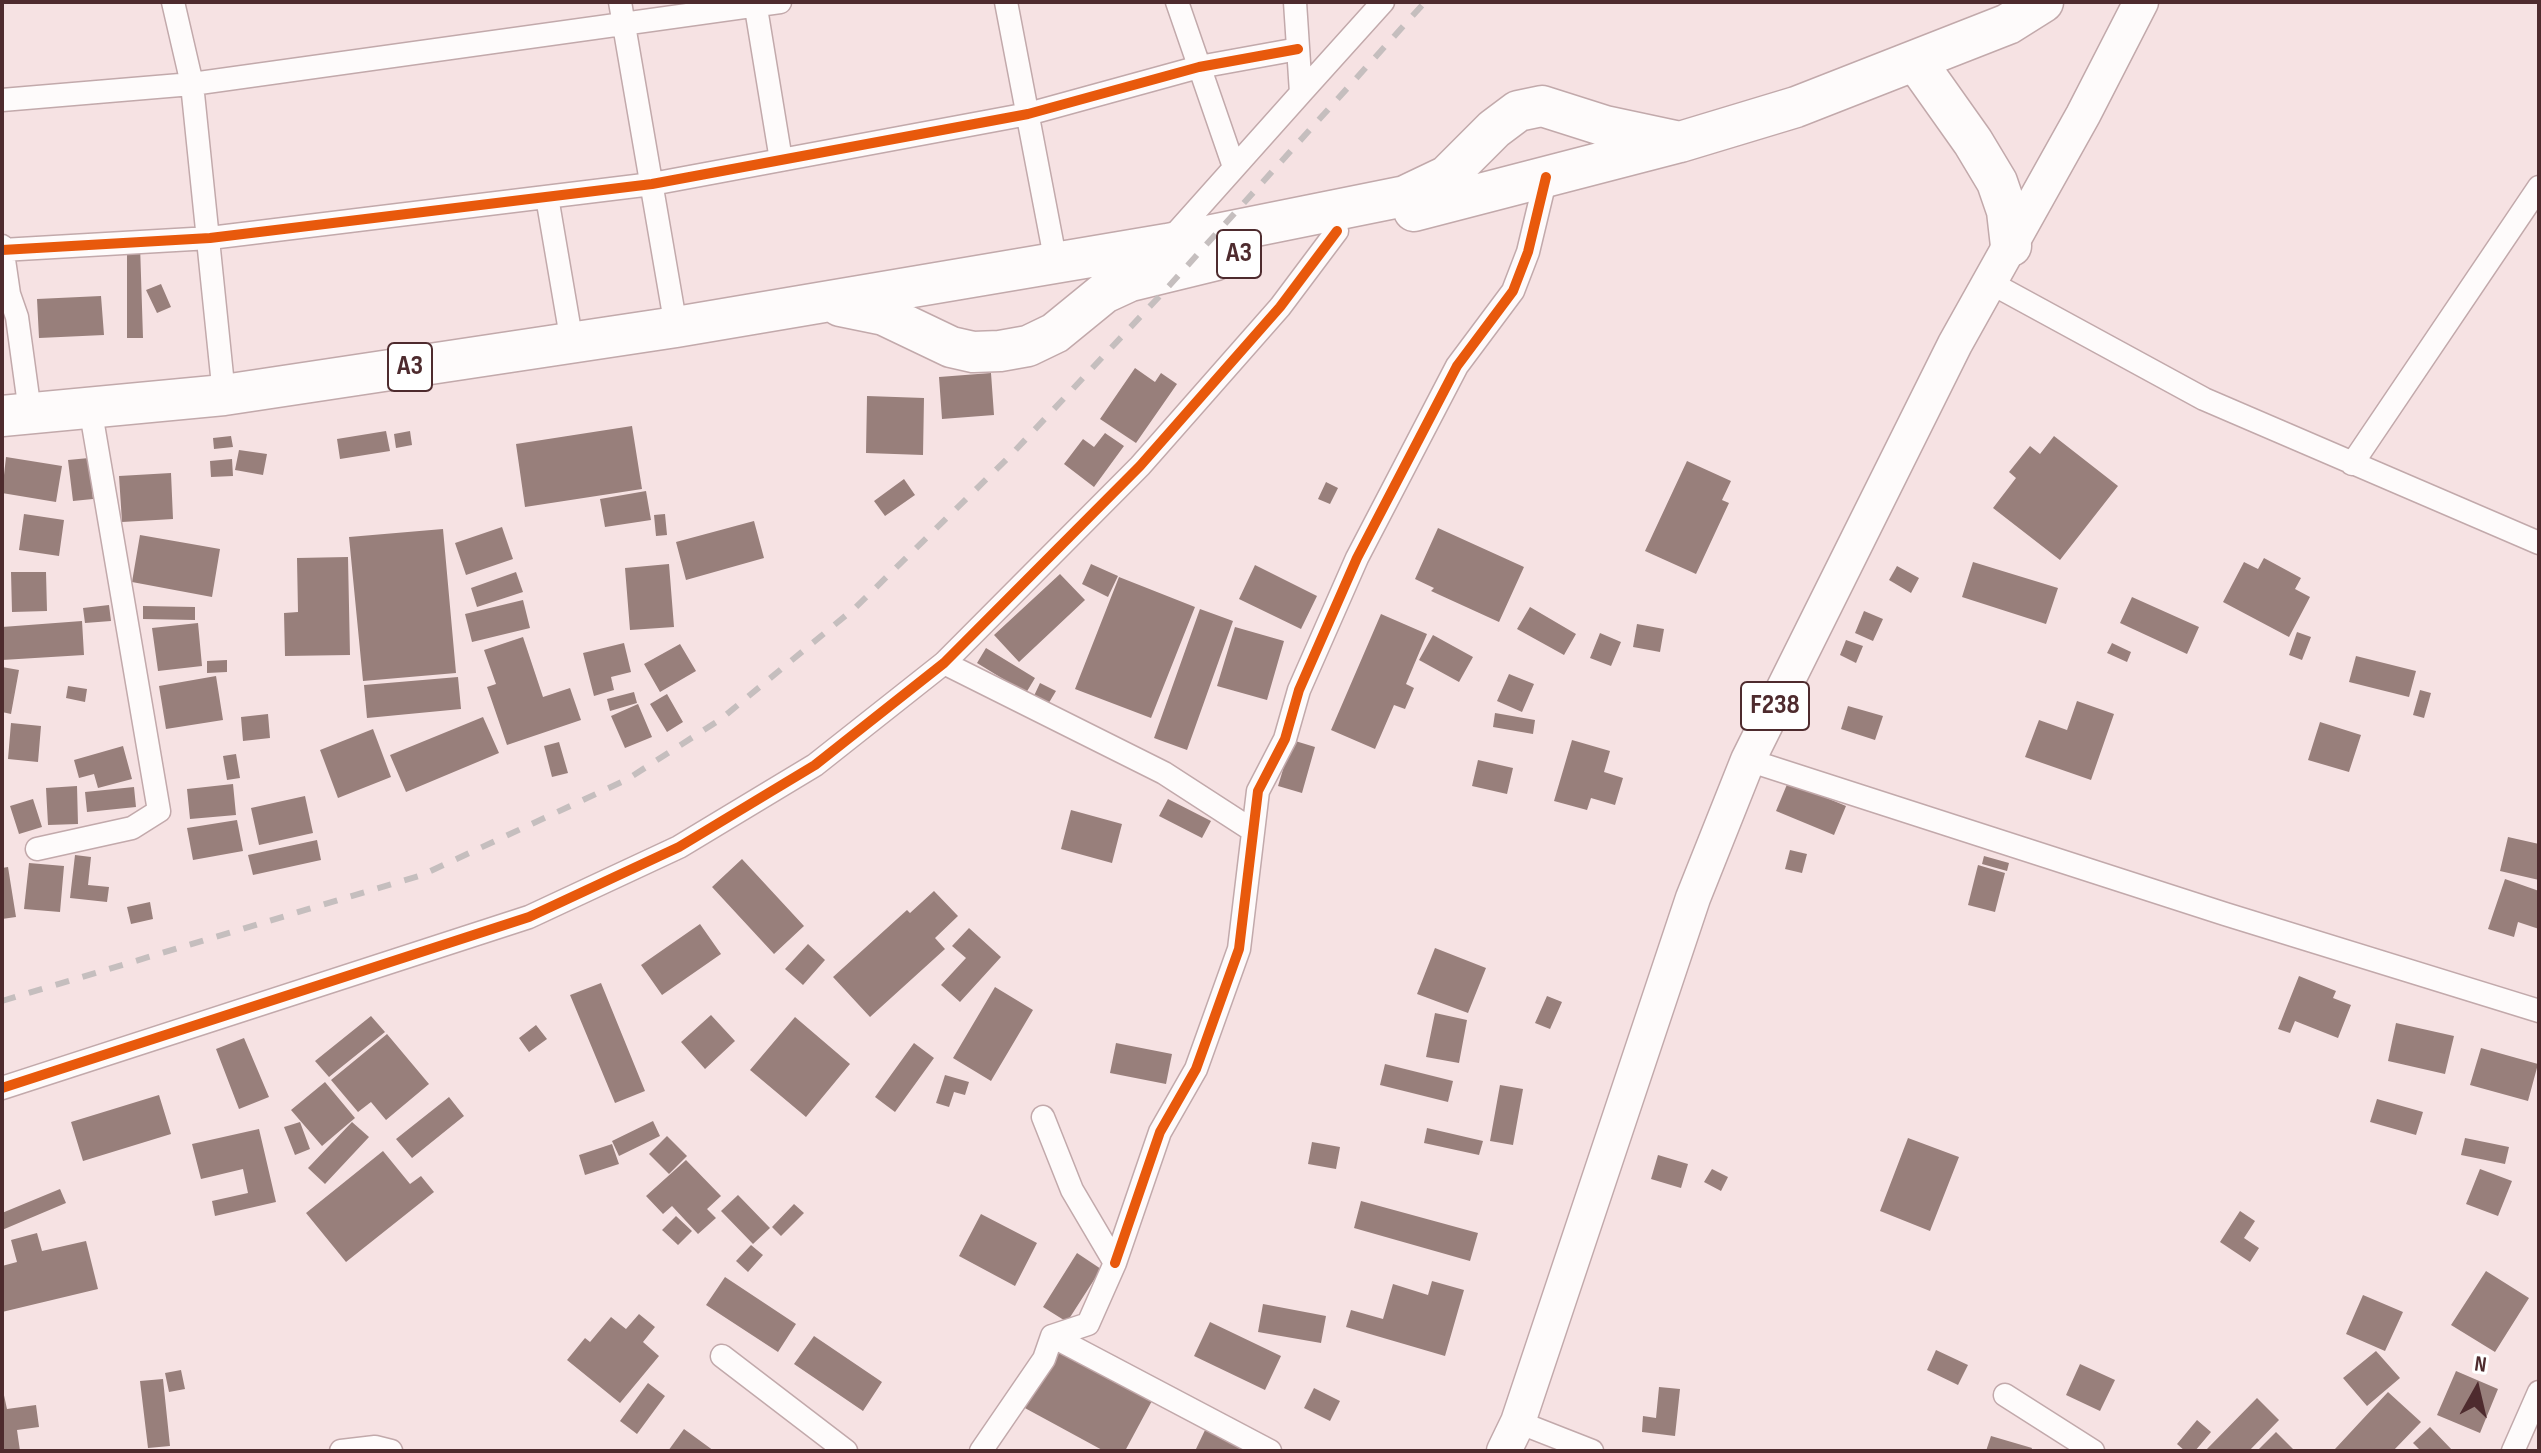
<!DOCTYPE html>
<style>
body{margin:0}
#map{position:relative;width:2541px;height:1453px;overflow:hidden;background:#f6e2e3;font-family:"Sofia Sans Condensed",sans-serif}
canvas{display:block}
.frame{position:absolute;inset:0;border:4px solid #4e2b2e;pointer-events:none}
.north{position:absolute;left:2437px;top:1349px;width:80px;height:80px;-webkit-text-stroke:6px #fff;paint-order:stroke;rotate:8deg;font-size:22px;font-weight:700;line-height:32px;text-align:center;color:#4e2b2e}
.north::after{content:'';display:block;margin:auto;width:28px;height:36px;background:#4e2b2e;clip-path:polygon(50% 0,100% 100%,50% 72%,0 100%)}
</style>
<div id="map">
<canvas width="2541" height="1453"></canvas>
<div class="frame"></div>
<div class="north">N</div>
</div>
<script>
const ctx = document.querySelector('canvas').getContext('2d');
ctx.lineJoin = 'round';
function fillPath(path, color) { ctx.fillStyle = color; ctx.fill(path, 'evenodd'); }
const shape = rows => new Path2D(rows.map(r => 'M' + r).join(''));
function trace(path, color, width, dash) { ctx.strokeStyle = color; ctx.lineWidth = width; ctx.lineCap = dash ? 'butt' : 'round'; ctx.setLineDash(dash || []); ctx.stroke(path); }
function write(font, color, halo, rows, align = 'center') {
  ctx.font = font + ' "Sofia Sans Condensed",sans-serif'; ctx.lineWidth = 8; ctx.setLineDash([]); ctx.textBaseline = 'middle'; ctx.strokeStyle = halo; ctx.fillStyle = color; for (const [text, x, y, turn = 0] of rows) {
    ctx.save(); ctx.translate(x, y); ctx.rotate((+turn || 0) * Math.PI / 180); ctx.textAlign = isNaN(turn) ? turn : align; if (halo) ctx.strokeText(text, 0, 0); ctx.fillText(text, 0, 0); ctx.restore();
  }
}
const building = shape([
 [127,245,140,245,143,338,127,338],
 [161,284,171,307,157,313,146,290],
 [101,296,104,335,39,338,37,299],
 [1135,368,1155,382,1161,373,1177,384,1136,443,1100,419],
 [991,373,994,415,942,419,939,377],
 [867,396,924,398,923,455,866,453],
 [632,426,642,489,525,507,516,444],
 [386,431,390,451,340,459,337,439],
 [410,431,412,445,396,448,394,434],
 [1105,433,1124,446,1094,487,1064,464,1083,439,1094,447],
 [231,436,233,447,214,449,213,438],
 [2054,436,2118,486,2060,560,1993,508,2016,478,2009,472,2030,446,2040,454],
 [239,450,267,454,263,475,235,470],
 [6,457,62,466,56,502,2,493],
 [89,458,93,499,73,501,68,460],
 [232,459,233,476,211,477,210,461],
 [1687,461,1731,481,1722,500,1729,503,1696,574,1645,551],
 [171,473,173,519,122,522,119,476],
 [904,479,915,495,885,516,874,501],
 [1326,482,1338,488,1330,504,1318,499],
 [646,491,651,520,605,527,600,499],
 [24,514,64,520,59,556,19,550],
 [665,514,667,535,656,536,654,515],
 [754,521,764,558,686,580,676,542],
 [502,527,513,559,466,575,455,543],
 [1438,528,1524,567,1499,622,1431,591,1434,588,1415,579],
 [443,529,456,673,363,681,349,537],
 [140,535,220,549,212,597,132,582],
 [348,557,350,655,285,656,284,613,298,612,297,558],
 [2264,558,2301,578,2295,589,2310,597,2289,637,2223,602,2244,562,2258,569],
 [1973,562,2058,588,2046,624,1962,597],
 [669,564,674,627,630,630,625,568],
 [1091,564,1118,576,1108,597,1082,584],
 [1255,565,1317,596,1301,629,1239,599],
 [1897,566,1919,578,1911,593,1889,580],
 [11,572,46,572,47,611,12,612],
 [516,572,523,592,477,607,471,588],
 [1060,574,1085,600,1019,662,994,635],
 [1119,577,1195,607,1151,718,1075,689],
 [2132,597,2199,627,2187,654,2120,623],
 [523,600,530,628,472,642,465,614],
 [109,605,111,621,85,623,83,608],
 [143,606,195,607,195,620,143,619],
 [1530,607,1576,634,1564,655,1517,629],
 [1200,609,1233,621,1187,750,1154,738],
 [1864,611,1883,619,1873,641,1855,633],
 [1381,614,1427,634,1406,684,1414,688,1405,709,1394,705,1375,749,1331,730],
 [82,621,84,655,2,660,2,627],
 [198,623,202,666,158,671,152,628],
 [1637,624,1664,629,1660,652,1633,647],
 [1235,627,1284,641,1267,700,1217,686],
 [2297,632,2311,637,2302,660,2289,655],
 [1600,633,1621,642,1611,666,1590,658],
 [1433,635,1473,657,1459,682,1419,660],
 [523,637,543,697,570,688,581,720,507,745,487,687,496,684,484,650],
 [1846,640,1863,646,1856,663,1840,655],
 [624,643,631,672,611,677,614,690,594,696,583,653],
 [2112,643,2131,652,2127,662,2107,653],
 [680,644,696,671,660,692,644,664],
 [986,648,1035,678,1026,693,977,663],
 [2356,656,2416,671,2409,697,2349,682],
 [227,660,227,672,207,673,207,661],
 [2,667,19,670,11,714,2,712],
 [1509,674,1534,684,1522,712,1497,701],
 [216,676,223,720,166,729,159,686],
 [458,677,461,709,367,718,364,685],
 [1040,683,1056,691,1047,706,1033,698],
 [68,686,87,689,85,702,66,698],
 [2420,690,2431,693,2424,718,2413,715],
 [634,692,637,703,610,711,607,699],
 [667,694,683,722,667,732,650,704],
 [2077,701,2114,714,2091,780,2025,757,2039,720,2067,730],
 [638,704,652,737,625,748,611,716],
 [1848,706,1883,716,1875,740,1841,729],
 [1495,713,1535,720,1533,734,1493,727],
 [268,714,270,738,243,741,241,717],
 [483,717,499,753,406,792,390,755],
 [2320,722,2361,735,2349,772,2308,760],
 [11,723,41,726,38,762,8,759],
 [373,729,391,777,338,798,320,750],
 [1292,740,1315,747,1302,793,1278,786],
 [1572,740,1610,751,1604,772,1623,778,1615,805,1591,798,1587,810,1554,801],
 [559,742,568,773,552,777,544,746],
 [123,746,132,779,98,788,94,774,79,778,74,760],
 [236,754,240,778,227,780,223,756],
 [1478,760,1513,768,1507,794,1472,786],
 [1788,782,1846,806,1834,835,1776,811],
 [233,784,236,815,190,819,187,789],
 [77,786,78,824,48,825,46,788],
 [134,787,136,807,87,812,85,792],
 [305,796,313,833,259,845,251,808],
 [33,799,42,827,19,834,10,806],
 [1168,799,1211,821,1202,838,1159,816],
 [1071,810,1122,824,1112,863,1061,849],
 [237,820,243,851,193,860,187,828],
 [2508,837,2539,844,2539,880,2500,871],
 [317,840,321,860,253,875,248,855],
 [1790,850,1807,854,1802,873,1785,869],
 [75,855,91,857,88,885,109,887,107,902,70,898],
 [1984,856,2009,863,2007,871,1982,864],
 [742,859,804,926,774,954,712,887],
 [29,863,64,866,60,912,24,909],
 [1978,865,2005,873,1995,912,1968,905],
 [8,867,16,917,2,919,2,868],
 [2505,879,2539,891,2539,929,2518,922,2514,937,2488,929],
 [934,891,958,916,935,938,945,949,870,1017,833,977,907,910,910,913],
 [150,902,153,919,131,924,127,907],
 [700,924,721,954,662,995,641,965],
 [969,928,1001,957,960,1002,941,985,966,958,952,946],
 [808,944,825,960,803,985,785,969],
 [1435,948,1486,968,1468,1013,1417,994],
 [2299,976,2336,991,2333,998,2351,1005,2338,1038,2295,1021,2290,1033,2278,1029],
 [601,983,645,1091,615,1103,570,995],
 [995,987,1033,1010,991,1081,953,1058],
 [1547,996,1562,1002,1550,1029,1535,1023],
 [1435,1013,1467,1020,1459,1063,1426,1057],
 [711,1015,735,1041,705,1069,681,1042],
 [371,1016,385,1032,329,1077,315,1061],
 [795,1017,850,1064,806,1117,750,1070],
 [2396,1023,2454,1036,2445,1074,2388,1061],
 [536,1025,547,1039,529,1052,519,1038],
 [387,1034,429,1084,386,1120,371,1102,358,1112,331,1080],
 [244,1038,269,1097,239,1109,216,1049],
 [914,1043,934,1058,895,1112,875,1097],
 [1116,1043,1172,1054,1166,1084,1110,1073],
 [2481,1048,2538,1064,2528,1101,2470,1085],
 [1385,1064,1453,1081,1448,1102,1380,1085],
 [945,1075,969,1082,965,1095,954,1092,949,1107,936,1103],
 [325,1082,355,1118,322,1146,291,1110],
 [1500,1085,1523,1089,1513,1145,1490,1141],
 [159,1095,171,1134,83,1161,71,1122],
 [449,1097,464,1116,412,1158,396,1139],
 [2377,1099,2423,1112,2416,1135,2370,1122],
 [653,1121,660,1136,619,1156,612,1141],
 [300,1122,310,1149,295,1155,284,1127],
 [352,1122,369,1137,325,1184,308,1168],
 [1427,1128,1483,1141,1479,1155,1424,1143],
 [259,1129,276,1202,215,1216,212,1201,248,1193,243,1169,201,1179,192,1144],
 [667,1136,687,1156,669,1174,649,1154],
 [1908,1138,1959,1157,1930,1231,1880,1211],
 [2465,1138,2509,1147,2505,1164,2461,1155],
 [1312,1142,1340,1147,1336,1169,1308,1164],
 [612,1144,619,1164,585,1175,579,1155],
 [383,1151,410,1184,421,1176,434,1192,346,1262,306,1213],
 [1658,1155,1688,1164,1681,1188,1651,1179],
 [686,1160,721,1196,707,1209,716,1218,698,1234,672,1206,663,1214,646,1196],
 [1712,1169,1728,1177,1721,1191,1704,1182],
 [2480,1169,2512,1181,2498,1216,2466,1204],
 [60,1189,66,1203,2,1230,2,1213],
 [738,1195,770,1228,753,1244,721,1211],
 [1361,1201,1478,1233,1470,1261,1354,1228],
 [794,1204,804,1213,781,1236,772,1227],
 [2240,1211,2255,1221,2244,1238,2259,1248,2250,1262,2220,1242],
 [981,1214,1037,1243,1015,1286,959,1256],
 [676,1216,692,1231,678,1245,662,1230],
 [37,1233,42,1251,86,1241,98,1289,2,1312,2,1266,17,1262,11,1240],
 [751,1245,763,1255,748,1272,736,1261],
 [1077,1253,1101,1269,1067,1322,1043,1307],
 [2486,1271,2529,1298,2495,1352,2451,1325],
 [725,1277,796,1324,778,1352,706,1305],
 [1432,1281,1464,1290,1445,1356,1346,1327,1351,1310,1383,1319,1393,1284,1428,1295],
 [2363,1295,2403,1312,2385,1351,2346,1334],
 [1263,1304,1326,1316,1321,1343,1258,1332],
 [639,1314,655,1327,643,1342,659,1356,620,1403,567,1360,585,1338,590,1342,611,1317,626,1329],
 [1210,1322,1281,1356,1265,1390,1194,1356],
 [814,1336,882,1382,863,1411,794,1364],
 [1055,1349,1153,1399,1125,1451,1104,1451,1023,1407],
 [1936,1350,1968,1365,1958,1385,1927,1370],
 [2376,1351,2400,1378,2367,1406,2343,1378],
 [2080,1364,2115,1380,2100,1411,2066,1395],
 [181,1370,185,1389,169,1392,165,1373],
 [2456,1371,2498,1389,2480,1433,2437,1415],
 [163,1379,170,1446,148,1448,140,1381],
 [648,1383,665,1396,637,1434,620,1421],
 [2,1386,7,1409,36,1405,39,1427,17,1430,20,1451,2,1451],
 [1659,1387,1680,1389,1675,1436,1642,1432,1643,1416,1656,1418],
 [1314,1388,1340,1401,1330,1421,1304,1408],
 [2388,1392,2421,1422,2393,1451,2338,1451,2335,1449],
 [2257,1398,2279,1420,2249,1451,2205,1451],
 [2197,1420,2211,1432,2195,1451,2185,1451,2177,1444],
 [2430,1427,2453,1451,2421,1451,2413,1443],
 [1206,1428,1243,1445,1241,1451,1196,1449],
 [684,1429,714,1451,668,1451],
 [2276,1432,2295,1451,2257,1451],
 [1991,1436,2032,1448,2031,1451,1986,1451]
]);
const street = shape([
 [173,2,192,84,224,395],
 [620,2,676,327],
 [755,2,781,160],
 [1006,2,1056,263],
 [1177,2,1234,167],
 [1301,93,1383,2],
 [2,100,192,84,780,2],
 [547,197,572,343],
 [1168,242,1301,93,1295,2],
 [2,246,9,294,17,317,30,412],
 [2,250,210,238,652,184,1028,114,1199,67,1298,49],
 [1991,283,2204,399,2539,543],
 [2352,464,2539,187],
 [944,663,1164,773,1252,830],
 [1748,760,2225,914,2539,1011],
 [37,849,132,828,159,811,90,407],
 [2,1088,529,917,679,847,815,765,944,663,1140,466,1280,307,1337,231],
 [1115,1263,1160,1132,1196,1069,1239,949,1258,791,1285,739,1299,690,1357,558,1457,366,1513,291,1528,252,1546,177],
 [1052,1336,1270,1451],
 [722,1356,846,1451],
 [2005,1395,2093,1451],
 [1518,1422,1592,1451],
 [341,1451,375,1447,391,1451],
 [981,1451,1044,1359,1052,1336,1088,1324,1115,1263,1072,1190,1043,1117],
 [2513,1451,2539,1392]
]);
const primary = shape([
 [1504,1451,1518,1422,1693,898,1748,760,1955,344,2083,115,2141,2]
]);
const highway = shape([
 [1917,63,1973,142,1997,182,2007,211,2011,246],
 [1414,211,1680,142,1796,107,2008,24,2043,2],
 [840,306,884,315,951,347,973,352,1000,351,1028,346,1055,333,1104,293,1130,281,1216,260],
 [2,416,224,395,676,327,1167,244,1405,196,1447,176,1494,129,1518,111,1542,106,1605,126,1680,142]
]);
const rail = shape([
 [2,1001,422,875,626,780,721,719,856,607,1010,456,1169,286,1425,2]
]);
const cycleway = shape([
 [2,250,210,238,652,184,1028,114,1199,67,1298,49],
 [2,1088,529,917,679,847,815,765,944,663,1140,466,1280,307,1337,231],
 [1115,1263,1160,1132,1196,1069,1239,949,1258,791,1285,739,1299,690,1357,558,1457,366,1513,291,1528,252,1546,177]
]);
const shields = [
 [1239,254,44],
 [410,367,44],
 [1775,706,68]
];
const shieldNames = [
 ["A3",1239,254],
 ["A3",410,367],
 ["F238",1775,706]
];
fillPath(building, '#987f7b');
trace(street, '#c2a9ab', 25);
trace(primary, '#c2a9ab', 37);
trace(highway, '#c2a9ab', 43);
trace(street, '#fefbfb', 22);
trace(primary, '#fefbfb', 34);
trace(highway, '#fefbfb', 40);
trace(rail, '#c5bebe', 6, [14, 14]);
trace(cycleway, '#e8590c', 10);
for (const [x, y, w] of shields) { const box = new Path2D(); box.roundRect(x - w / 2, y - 24, w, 48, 6); ctx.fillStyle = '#fff'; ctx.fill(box); trace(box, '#4e2b2e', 2); }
write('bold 28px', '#4e2b2e', null, shieldNames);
</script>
